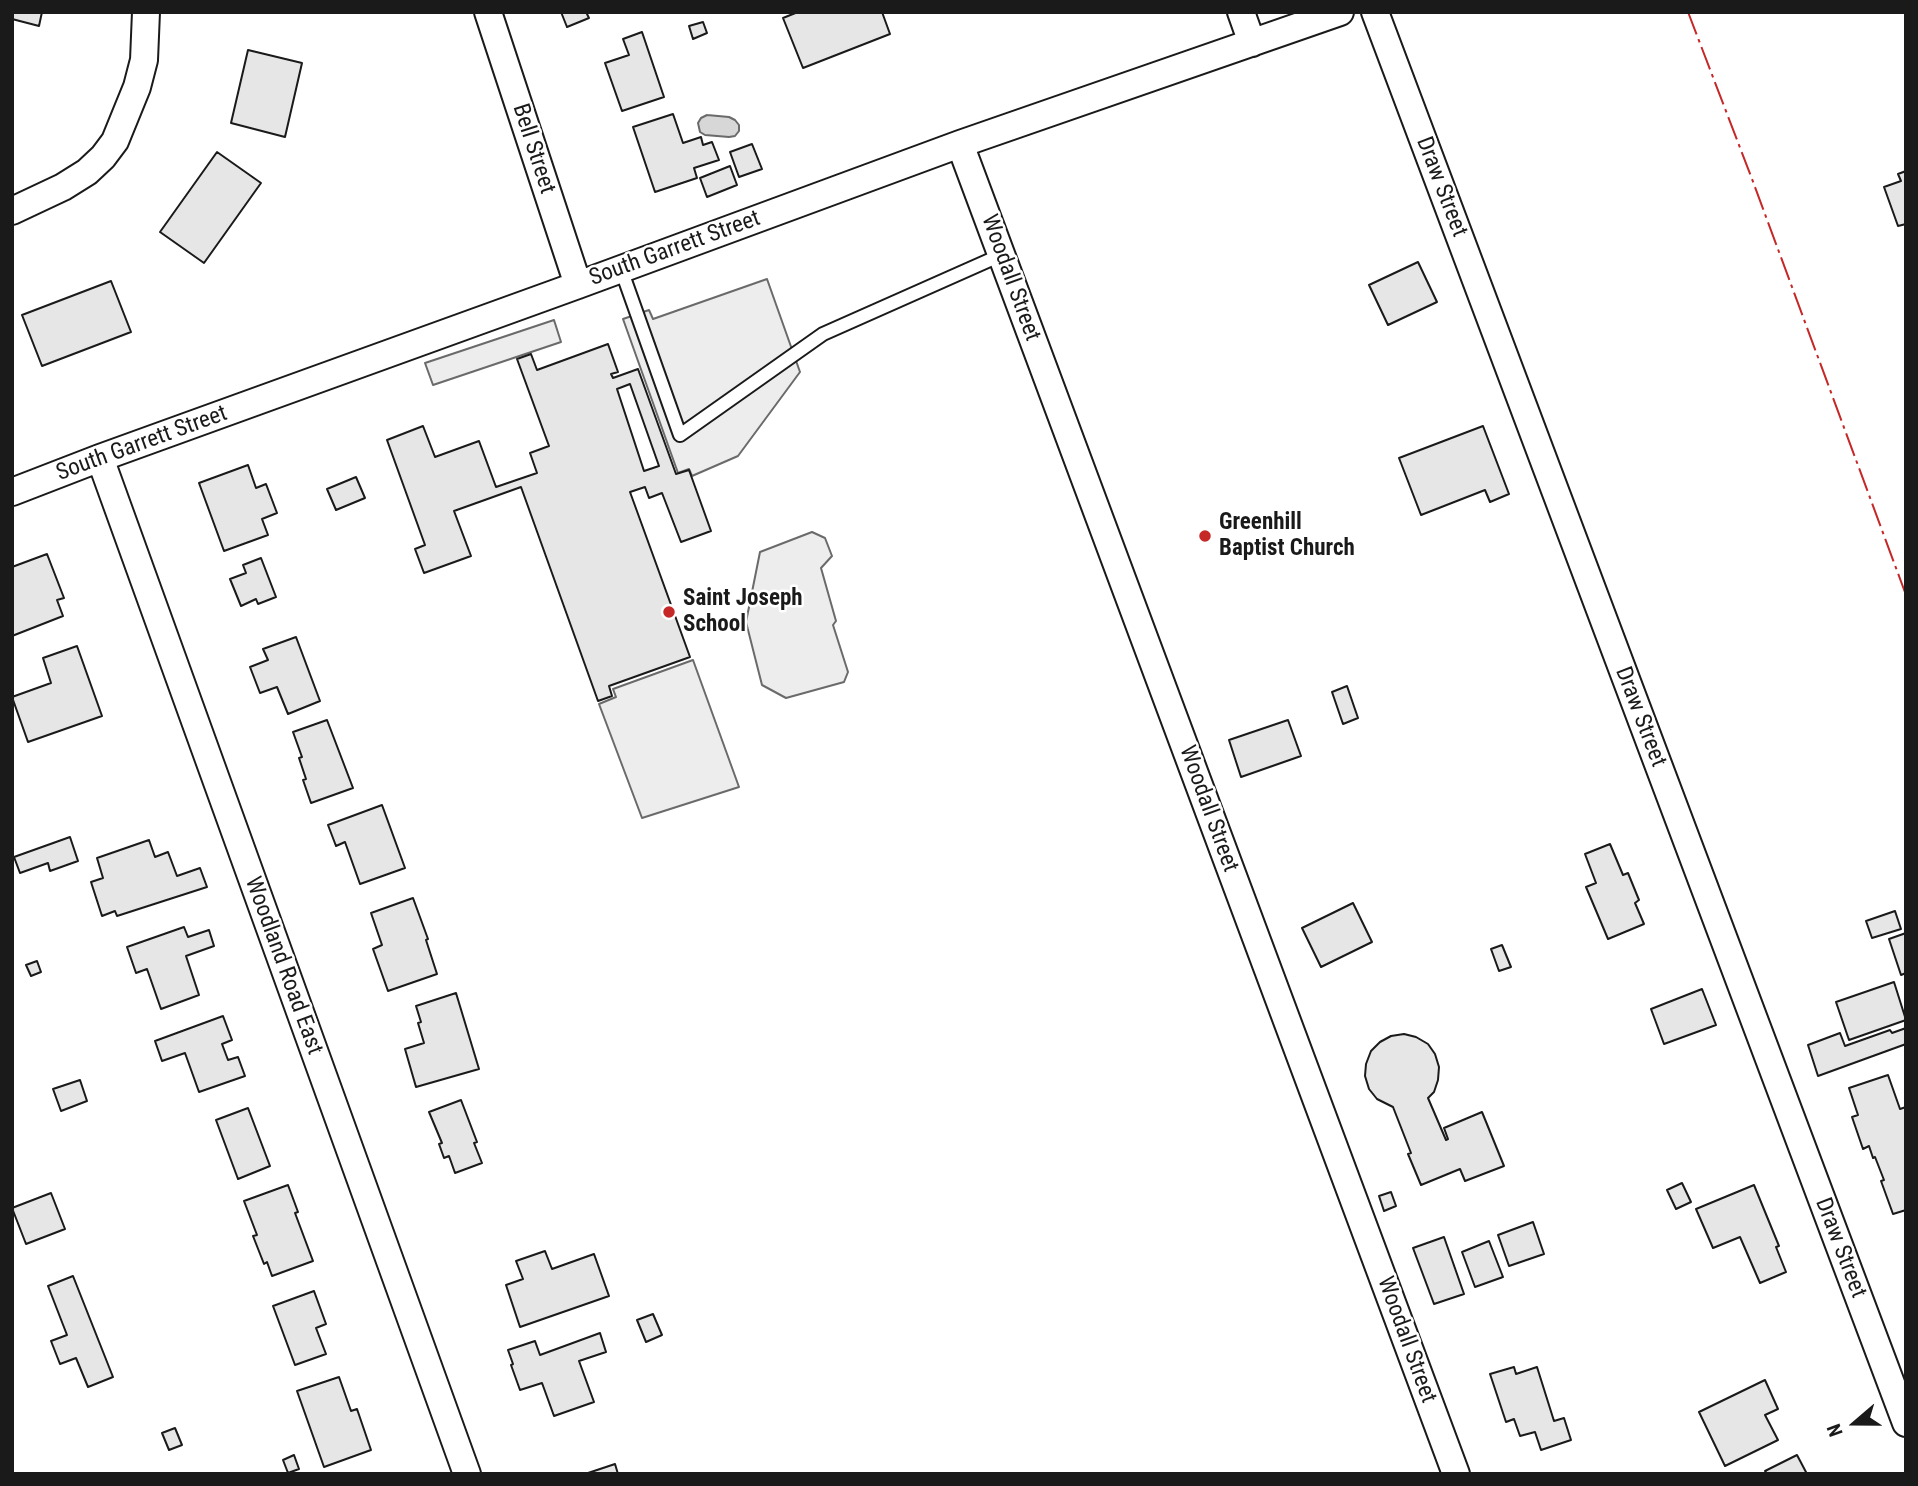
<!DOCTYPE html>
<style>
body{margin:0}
#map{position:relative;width:1918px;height:1486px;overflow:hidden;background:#fff;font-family:"Roboto Condensed",sans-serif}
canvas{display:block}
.frame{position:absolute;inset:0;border:14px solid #1a1a1a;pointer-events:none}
.north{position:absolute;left:1820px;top:1388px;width:70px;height:70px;-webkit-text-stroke:5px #fff;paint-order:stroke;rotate:250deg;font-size:19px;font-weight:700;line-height:28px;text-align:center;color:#1a1a1a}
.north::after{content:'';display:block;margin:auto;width:24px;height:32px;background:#1a1a1a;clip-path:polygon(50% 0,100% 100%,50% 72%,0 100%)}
</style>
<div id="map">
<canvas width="1918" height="1486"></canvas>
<div class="frame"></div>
<div class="north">N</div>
</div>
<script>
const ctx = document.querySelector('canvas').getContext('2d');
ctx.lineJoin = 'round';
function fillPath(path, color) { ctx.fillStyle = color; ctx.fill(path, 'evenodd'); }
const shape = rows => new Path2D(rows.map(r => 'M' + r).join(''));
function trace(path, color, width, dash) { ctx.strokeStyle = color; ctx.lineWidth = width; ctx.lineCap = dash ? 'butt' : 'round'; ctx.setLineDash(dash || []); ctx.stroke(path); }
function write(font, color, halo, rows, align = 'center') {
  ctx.font = font + ' "Roboto Condensed",sans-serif'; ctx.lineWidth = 5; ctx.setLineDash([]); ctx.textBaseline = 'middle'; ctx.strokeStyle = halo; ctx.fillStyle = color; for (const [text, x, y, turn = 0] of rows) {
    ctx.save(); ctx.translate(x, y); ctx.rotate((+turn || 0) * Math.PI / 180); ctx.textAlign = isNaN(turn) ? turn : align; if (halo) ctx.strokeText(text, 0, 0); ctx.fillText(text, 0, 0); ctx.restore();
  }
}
const built = shape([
 [767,279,800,372,738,456,692,476,689,469,678,473,623,319,649,310,653,319,767,279],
 [554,320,561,342,433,385,425,363,554,320],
 [812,532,825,538,832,556,821,568,836,621,833,625,848,672,844,682,786,698,762,685,746,622,760,552,812,532],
 [693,660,739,787,642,818,599,704,616,697,613,689,693,660]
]);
const water = shape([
 [707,115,729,117,735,120,739,125,739,131,735,136,729,137,705,135,700,132,698,123,701,118,707,115]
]);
const building = shape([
 [12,12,42,12,39,26,12,19,12,12],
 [561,12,586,12,589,18,567,27,561,12],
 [798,12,882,12,890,34,803,68,783,18,798,12],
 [703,22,707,33,693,39,689,26,703,22],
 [642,32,664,97,622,111,605,63,629,55,623,39,642,32],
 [248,50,302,63,285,137,231,123,248,50],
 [673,114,683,143,701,137,703,145,712,142,719,160,694,168,697,178,655,192,633,127,673,114],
 [752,144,762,169,739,177,730,152,752,144],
 [217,152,261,183,204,263,160,232,217,152],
 [730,166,737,185,707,197,700,178,730,166],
 [1906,171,1906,224,1898,226,1884,187,1901,181,1898,174,1906,171],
 [1418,262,1437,302,1388,325,1369,285,1418,262],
 [111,281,131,332,42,366,22,315,111,281],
 [608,344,618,372,611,374,613,378,638,369,676,474,689,470,711,531,681,542,662,493,649,498,645,487,630,492,690,657,609,686,612,696,598,701,521,487,454,511,471,556,424,573,415,549,425,545,387,440,423,426,435,457,479,441,496,487,537,473,530,453,549,446,517,359,531,354,537,370,608,344],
 [630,384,659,466,644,471,617,389,630,384],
 [1483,426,1509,494,1490,502,1485,490,1421,515,1399,458,1483,426],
 [248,465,256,488,266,484,277,513,262,519,268,535,224,551,199,483,248,465],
 [356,477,365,498,336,510,327,489,356,477],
 [47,554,64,598,57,600,63,616,12,636,12,567,47,554],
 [261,558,276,597,258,604,256,599,241,606,230,579,246,573,243,565,261,558],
 [296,637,320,701,288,714,277,687,260,693,250,667,268,660,263,649,296,637],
 [77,646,102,716,28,742,12,697,51,683,43,658,77,646],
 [1347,686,1358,718,1343,724,1332,692,1347,686],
 [327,720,353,788,311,803,303,780,306,779,299,758,302,757,293,732,327,720],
 [1288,720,1301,756,1241,777,1229,740,1288,720],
 [382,805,405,868,360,884,345,842,336,846,328,825,382,805],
 [70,837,78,861,50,871,48,863,20,873,14,857,70,837],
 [149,840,155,857,168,852,177,876,200,868,207,887,117,916,115,911,102,916,91,882,103,878,97,858,149,840],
 [1610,844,1623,875,1628,873,1639,900,1635,903,1644,924,1608,939,1586,887,1596,883,1585,854,1610,844],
 [413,898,428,939,426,940,437,974,388,991,373,949,382,945,371,913,413,898],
 [1353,903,1372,942,1321,967,1302,928,1353,903],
 [1895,911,1901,929,1872,938,1866,921,1895,911],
 [184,927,188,937,209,930,214,946,186,956,199,995,161,1009,147,969,136,973,127,947,184,927],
 [1906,933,1906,973,1901,975,1889,939,1906,933],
 [1502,945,1511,967,1499,971,1491,949,1502,945],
 [37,961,41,972,31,976,26,965,37,961],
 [1894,982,1906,1020,1849,1040,1836,1002,1894,982],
 [1702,989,1716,1025,1664,1044,1651,1009,1702,989],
 [456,993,479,1069,416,1087,405,1049,424,1043,418,1023,421,1022,416,1006,456,993],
 [223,1016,232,1040,222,1044,228,1060,238,1057,245,1076,199,1092,185,1053,162,1061,155,1041,223,1016],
 [1906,1028,1906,1044,1818,1076,1808,1045,1840,1033,1845,1046,1890,1030,1892,1033,1906,1028],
 [1404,1034,1416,1037,1428,1044,1435,1054,1439,1067,1438,1080,1434,1092,1428,1098,1446,1140,1448,1139,1444,1128,1482,1112,1504,1166,1465,1181,1460,1169,1421,1185,1408,1154,1411,1153,1393,1107,1377,1099,1369,1089,1365,1076,1366,1064,1371,1051,1380,1042,1391,1036,1404,1034],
 [1888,1075,1900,1109,1906,1107,1906,1210,1893,1214,1881,1181,1884,1180,1875,1157,1873,1158,1869,1146,1863,1149,1852,1117,1858,1115,1849,1088,1888,1075],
 [80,1080,87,1101,61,1111,53,1089,80,1080],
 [461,1100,477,1142,474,1143,482,1163,455,1173,449,1156,444,1158,439,1144,442,1143,429,1112,461,1100],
 [248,1108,270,1166,238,1179,216,1120,248,1108],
 [1682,1183,1691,1202,1676,1209,1667,1190,1682,1183],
 [288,1185,298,1212,295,1213,313,1261,272,1276,267,1262,264,1264,253,1236,257,1235,244,1201,288,1185],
 [1754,1185,1779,1246,1776,1247,1786,1272,1760,1283,1740,1237,1713,1248,1696,1209,1754,1185],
 [1391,1192,1396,1206,1384,1211,1379,1196,1391,1192],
 [51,1193,65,1229,26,1244,12,1208,51,1193],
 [1533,1222,1544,1254,1509,1266,1498,1235,1533,1222],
 [1444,1237,1464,1294,1434,1304,1413,1248,1444,1237],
 [1489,1241,1503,1277,1475,1287,1462,1252,1489,1241],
 [545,1251,552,1269,594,1254,609,1296,520,1327,506,1285,523,1279,516,1261,545,1251],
 [73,1276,113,1377,88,1387,76,1358,60,1364,51,1341,67,1335,48,1286,73,1276],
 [314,1291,326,1324,316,1328,326,1354,295,1365,273,1306,314,1291],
 [653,1314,662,1335,646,1342,637,1320,653,1314],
 [600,1333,606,1352,579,1361,594,1402,554,1416,542,1383,520,1390,511,1365,513,1364,508,1350,535,1341,540,1355,600,1333],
 [1514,1367,1516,1374,1537,1367,1554,1421,1564,1418,1571,1440,1541,1450,1535,1432,1520,1436,1514,1419,1506,1422,1490,1374,1514,1367],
 [339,1377,351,1411,357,1409,371,1450,324,1467,297,1391,339,1377],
 [1765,1380,1778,1409,1765,1415,1778,1440,1725,1466,1699,1412,1765,1380],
 [175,1428,182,1445,169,1450,162,1433,175,1428],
 [294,1455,299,1469,288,1473,283,1460,294,1455],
 [1797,1455,1807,1474,1767,1474,1765,1471,1797,1455],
 [615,1464,618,1474,585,1474,615,1464]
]);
const service = shape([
 [621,269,680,435,823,334,1001,255]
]);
const minor = shape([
 [488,12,578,285],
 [1241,12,1252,43],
 [1375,12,1906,1423],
 [960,144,1456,1474],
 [12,211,63,187,87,172,103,157,115,141,137,87,144,60,146,12],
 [100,458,467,1474],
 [12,492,100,458,578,285,960,144,1340,12]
]);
const power = shape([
 [1688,12,1752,179,1906,595]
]);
const markers = [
 [1205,536,7,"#c62828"],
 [669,612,7,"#c62828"]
];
const streetNames = [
 ["Bell Street",533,149,72],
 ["Draw Street",1441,187,69],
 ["South Garrett Street",675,249,-20],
 ["Woodall Street",1010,278,70],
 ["South Garrett Street",142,444,-20],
 ["Draw Street",1640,717,69],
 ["Woodall Street",1208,809,70],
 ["Woodland Road East",283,966,70],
 ["Draw Street",1840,1248,69],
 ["Woodall Street",1406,1340,70]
];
const poiNames = [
 ["Greenhill",1219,523],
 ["Baptist Church",1219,549],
 ["Saint Joseph",683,599],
 ["School",683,625]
];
fillPath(built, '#ededed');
trace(built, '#6a6a6a', 2);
fillPath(water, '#d7d7d7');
trace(water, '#6a6a6a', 2);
fillPath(building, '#e6e6e6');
trace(building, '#1a1a1a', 2);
trace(service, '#1a1a1a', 16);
trace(minor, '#1a1a1a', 30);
trace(service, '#fff', 12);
trace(minor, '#fff', 26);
trace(power, '#c62828', 2, [24, 5, 3.5, 5]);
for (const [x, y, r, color] of markers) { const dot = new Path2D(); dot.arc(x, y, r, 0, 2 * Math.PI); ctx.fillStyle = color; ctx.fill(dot); trace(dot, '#fff', 2.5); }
write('23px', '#1a1a1a', '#fff', streetNames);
write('bold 23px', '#1a1a1a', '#fff', poiNames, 'left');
</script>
